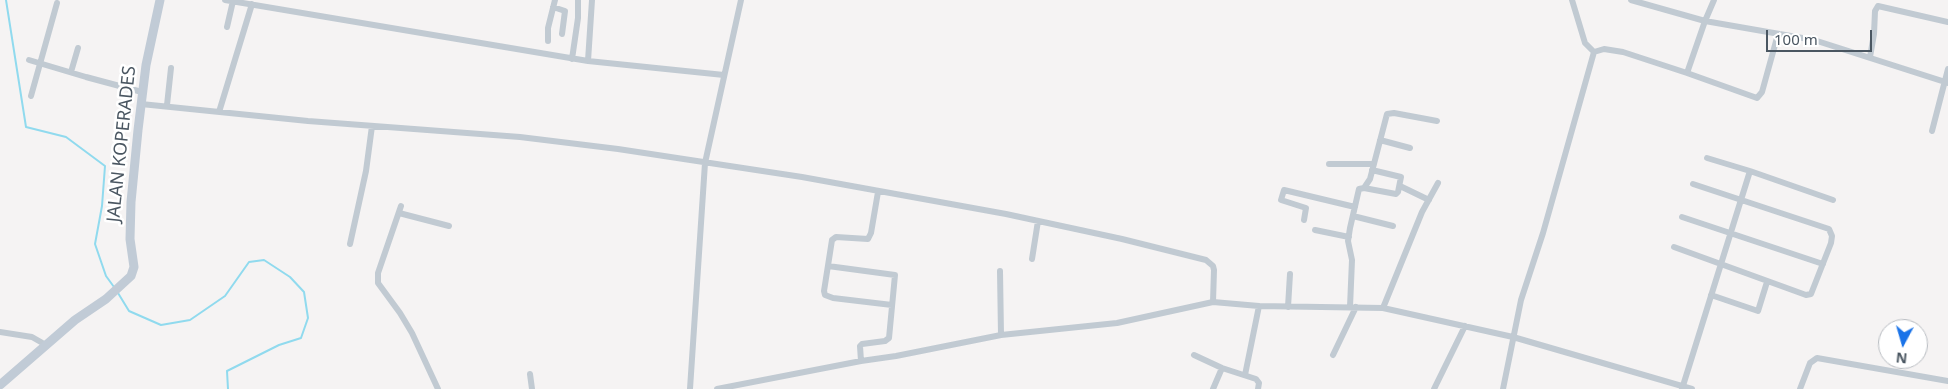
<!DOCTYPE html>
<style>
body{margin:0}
#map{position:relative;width:1948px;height:389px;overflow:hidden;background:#f5f3f3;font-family:"Noto Sans",sans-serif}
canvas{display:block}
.north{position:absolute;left:1878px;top:319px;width:50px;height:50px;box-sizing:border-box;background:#fff;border:1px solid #b7bbc0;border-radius:50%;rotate:186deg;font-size:14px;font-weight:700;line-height:20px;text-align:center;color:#4a5661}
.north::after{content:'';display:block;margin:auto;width:18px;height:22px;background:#1a73e8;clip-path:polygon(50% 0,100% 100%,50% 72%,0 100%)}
.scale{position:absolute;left:1766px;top:30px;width:106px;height:22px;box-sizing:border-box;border:2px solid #4a5661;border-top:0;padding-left:6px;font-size:15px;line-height:18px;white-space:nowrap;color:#4a5661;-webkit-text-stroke:4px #fff;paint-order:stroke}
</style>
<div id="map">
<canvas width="1948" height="389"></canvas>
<div class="north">N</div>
<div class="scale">100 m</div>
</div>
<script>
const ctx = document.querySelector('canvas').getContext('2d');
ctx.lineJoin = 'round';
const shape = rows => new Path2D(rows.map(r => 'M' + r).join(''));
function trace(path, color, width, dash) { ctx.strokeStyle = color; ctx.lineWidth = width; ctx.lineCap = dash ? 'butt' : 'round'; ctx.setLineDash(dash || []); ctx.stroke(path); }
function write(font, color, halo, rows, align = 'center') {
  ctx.font = font + ' "Noto Sans",sans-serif'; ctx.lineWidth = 5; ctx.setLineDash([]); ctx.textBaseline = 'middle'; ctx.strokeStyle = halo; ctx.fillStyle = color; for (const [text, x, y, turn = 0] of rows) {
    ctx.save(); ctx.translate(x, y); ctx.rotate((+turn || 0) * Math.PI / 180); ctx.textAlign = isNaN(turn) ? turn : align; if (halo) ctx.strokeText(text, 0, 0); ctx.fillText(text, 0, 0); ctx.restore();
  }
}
const stream = shape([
 [6,0,26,127,66,137,105,166,102,206,95,244,106,276,114,287],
 [118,293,129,311,161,325,190,320,225,296,249,262,264,260,290,277,304,292,308,318,301,338,279,345,227,371,228,389]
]);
const street = shape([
 [225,0,588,61,724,75],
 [1631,0,1705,21,1714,0],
 [553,7,565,11,562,34],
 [227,27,233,1],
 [548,41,548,28,555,0],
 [1594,52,1604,49,1623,52,1687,73,1705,21,1814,40,1948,83],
 [1870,57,1874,34,1875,11,1878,6,1948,22],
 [572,59,578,18,578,0],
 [29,60,86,77,142,92],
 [588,61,592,0],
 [71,72,78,48],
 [1687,73,1757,98,1762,92,1778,34],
 [31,96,57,3],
 [141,104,308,121,520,137,618,149,802,177,1006,214,1122,239,1206,260,1213,266,1214,270,1213,302,1259,306,1383,308,1513,337,1692,389],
 [167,105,171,68],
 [219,112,252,4],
 [1932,131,1948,69],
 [1380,140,1410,148],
 [1707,158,1750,171,1833,200],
 [1329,164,1374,164],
 [1400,186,1429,200],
 [1364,188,1396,194,1398,192,1401,177,1372,170],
 [878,192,871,233,868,239,836,237,832,240,824,291,825,295,833,298,892,305],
 [401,206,378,273,378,283,400,313,412,333,438,389],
 [399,213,449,226],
 [1353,216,1393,226],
 [1682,217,1823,264],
 [1304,220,1306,208,1281,200,1284,190,1355,207],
 [1315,230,1349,237],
 [350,244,366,171,372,126],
 [1674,247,1806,295,1811,294,1831,243,1832,236,1829,229,1693,184],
 [1032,259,1038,221],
 [828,266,895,275,889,338,885,341,862,344,860,346,861,361],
 [1000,271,1001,335],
 [1711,295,1758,311,1767,282],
 [1288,307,1290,274],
 [1350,307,1352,260,1348,241,1350,228,1359,189,1364,188,1370,179,1387,114,1394,113,1437,121],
 [1383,308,1422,212,1438,183],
 [0,332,32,337,46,345],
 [1194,355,1222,368,1256,379,1259,383,1258,389],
 [1333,355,1356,307],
 [530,374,532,389],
 [1245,375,1259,306],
 [690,389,705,163,741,0],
 [717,389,861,361,896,356,1001,335,1117,323,1213,302],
 [1213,389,1222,368],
 [1434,389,1465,326],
 [1503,389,1521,300,1543,233,1594,52,1585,43,1572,0],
 [1682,389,1750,171],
 [1800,389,1810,363,1817,358,1948,381]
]);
const secondary = shape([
 [0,385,75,320,106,299,131,276,134,267,130,239,131,202,138,130,146,65,160,0]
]);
const streetNames = [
 ["JALAN KOPERADES",122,144,-84]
];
trace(stream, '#90daee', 2);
trace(street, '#c1cad2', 6);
trace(secondary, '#c1cbd6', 9);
write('18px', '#4a5661', '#fff', streetNames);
</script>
